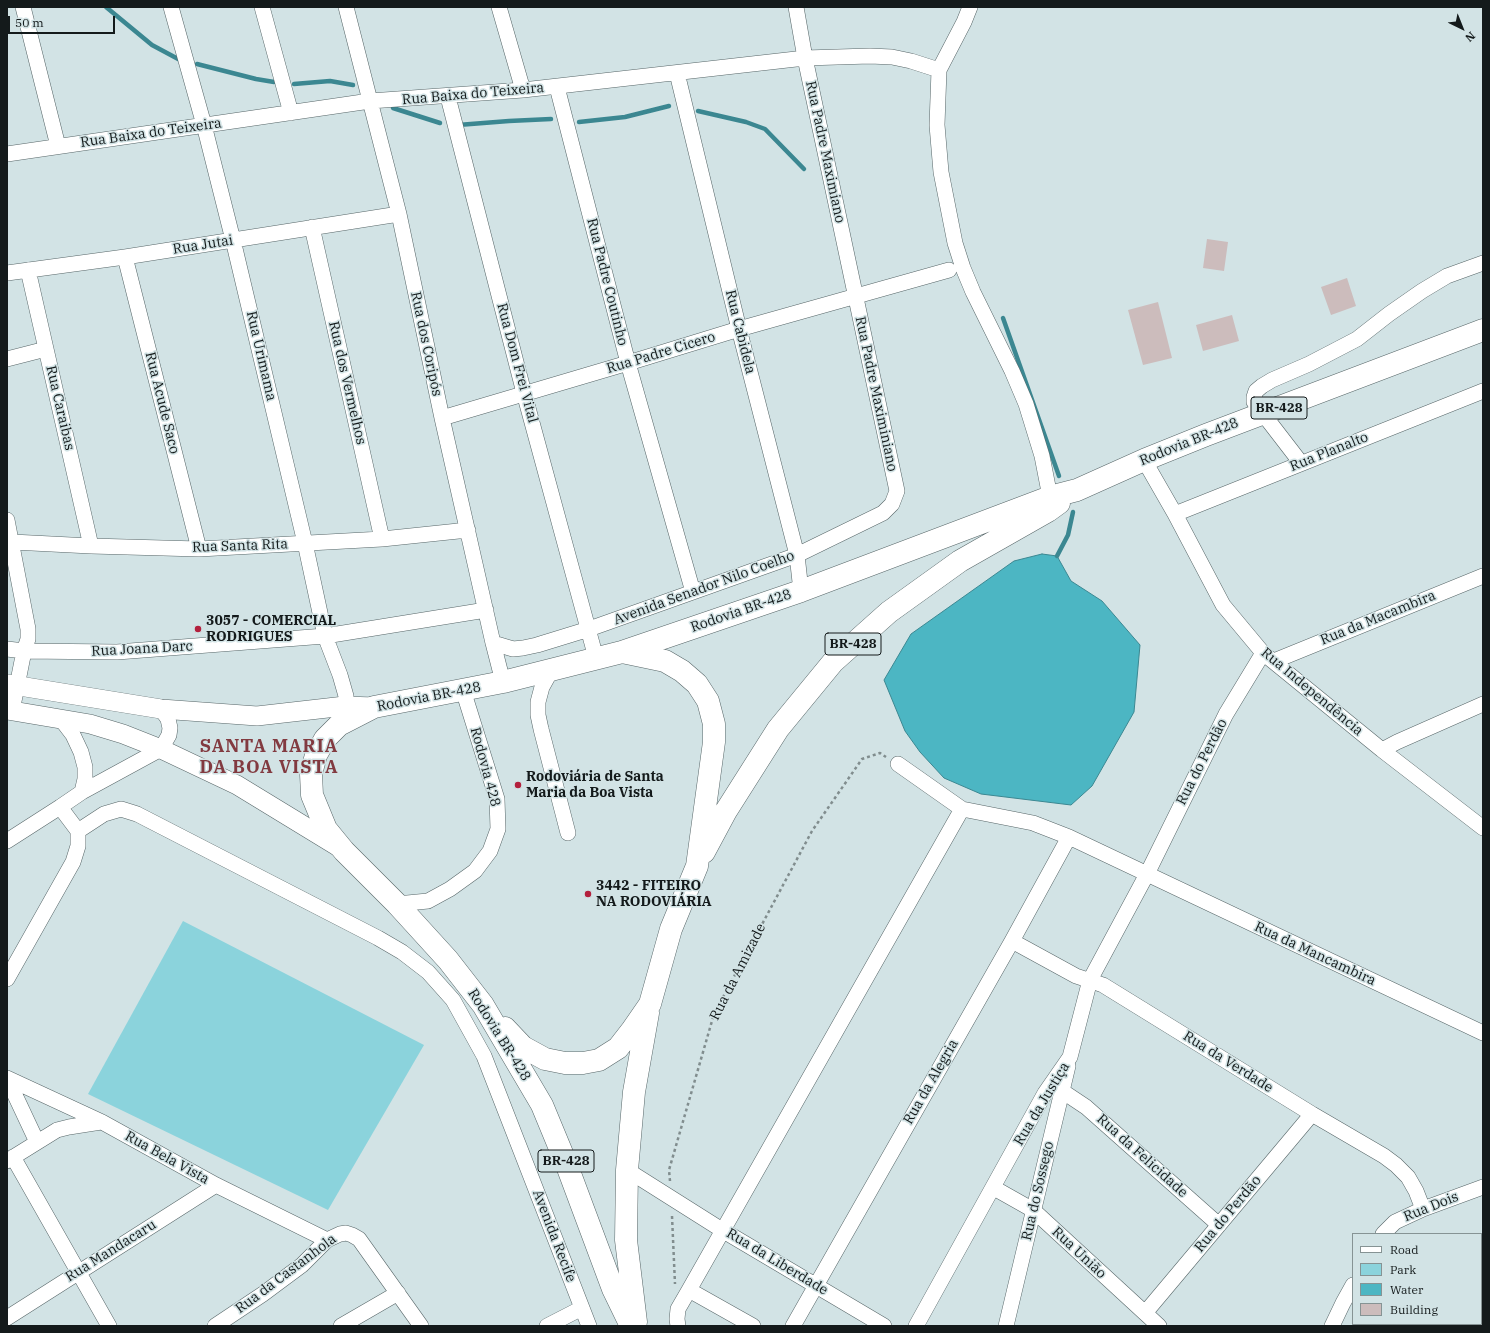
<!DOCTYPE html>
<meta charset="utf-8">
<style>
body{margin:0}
#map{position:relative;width:1490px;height:1333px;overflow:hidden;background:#d2e3e5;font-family:"IBM Plex Serif",serif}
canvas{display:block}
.frame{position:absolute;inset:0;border:8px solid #141a1b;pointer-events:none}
.legend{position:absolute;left:1352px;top:1233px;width:130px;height:92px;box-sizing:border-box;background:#d2e3e5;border:1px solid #869394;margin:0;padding:5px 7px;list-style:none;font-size:12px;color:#141a1b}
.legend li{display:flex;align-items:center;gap:8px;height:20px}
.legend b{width:20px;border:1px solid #869394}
.north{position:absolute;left:1442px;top:8px;width:40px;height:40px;-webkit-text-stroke:3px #d2e3e5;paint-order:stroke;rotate:137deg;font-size:11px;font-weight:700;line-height:16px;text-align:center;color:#141a1b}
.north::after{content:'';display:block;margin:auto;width:14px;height:18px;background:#141a1b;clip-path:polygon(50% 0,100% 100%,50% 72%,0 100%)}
.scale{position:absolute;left:8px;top:16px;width:107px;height:18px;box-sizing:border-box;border:2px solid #141a1b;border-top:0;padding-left:5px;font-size:12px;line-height:14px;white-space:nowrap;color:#141a1b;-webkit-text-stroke:3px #d2e3e5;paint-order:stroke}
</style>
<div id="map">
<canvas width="1490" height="1333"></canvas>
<div class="frame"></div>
<ul class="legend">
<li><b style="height:5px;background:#fff"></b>Road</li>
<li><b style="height:11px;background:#8bd3dc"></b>Park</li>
<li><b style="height:11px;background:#4cb6c3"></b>Water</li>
<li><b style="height:11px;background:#ccbcbc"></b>Building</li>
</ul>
<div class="north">N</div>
<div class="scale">50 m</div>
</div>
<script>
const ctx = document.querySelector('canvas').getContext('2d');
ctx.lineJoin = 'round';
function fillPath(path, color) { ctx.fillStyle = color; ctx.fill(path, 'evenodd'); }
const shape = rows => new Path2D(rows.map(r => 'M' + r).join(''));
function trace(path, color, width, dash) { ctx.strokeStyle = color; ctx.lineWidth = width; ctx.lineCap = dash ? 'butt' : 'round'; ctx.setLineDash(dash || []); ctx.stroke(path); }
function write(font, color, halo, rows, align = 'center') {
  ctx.font = font + ' "IBM Plex Serif",serif'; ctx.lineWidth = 3; ctx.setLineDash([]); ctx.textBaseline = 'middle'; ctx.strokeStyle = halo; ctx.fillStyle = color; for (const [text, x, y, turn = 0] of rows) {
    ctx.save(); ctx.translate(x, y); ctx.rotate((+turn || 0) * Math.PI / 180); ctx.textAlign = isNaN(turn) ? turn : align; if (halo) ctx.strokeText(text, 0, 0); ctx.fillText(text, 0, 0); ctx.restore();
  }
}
const green = shape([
 [183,921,424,1045,328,1210,88,1094]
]);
const water = shape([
 [1042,554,1057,556,1071,581,1102,601,1140,645,1134,712,1092,786,1071,805,981,794,944,778,920,752,905,731,884,680,911,634,1014,561,1042,554]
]);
const stream = shape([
 [106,7,152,45,180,60],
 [197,64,256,79,274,82],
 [294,84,330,81,353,85],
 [393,108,440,123],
 [698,111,746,122,765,129,804,169],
 [579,122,625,117,669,106],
 [458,125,509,121,551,119],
 [1003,318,1059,476],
 [1057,556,1068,535,1073,512]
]);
const building = shape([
 [1207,239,1228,242,1224,271,1203,268],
 [1347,278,1356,306,1331,315,1321,287],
 [1158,302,1172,358,1143,365,1128,310],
 [1232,315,1239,341,1203,351,1196,325]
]);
const path = shape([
 [670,1181,669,1170,714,1014,812,831,862,759,880,753,886,757],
 [672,1216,675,1284]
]);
const minor = shape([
 [23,7,58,146],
 [171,7,204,125,233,240,305,543,325,636,340,675,346,696,345,706],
 [262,7,291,113],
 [346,7,399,214,442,418,493,643,503,682],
 [499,7,523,90],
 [970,7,964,22,939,70,937,125,941,172,955,243,963,268,973,292,1012,371,1026,404,1042,456,1050,497],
 [677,73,739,329,797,555,801,591],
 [557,87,628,363,693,592],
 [448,97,524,393,596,658],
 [7,154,370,101,523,90,805,58,870,56,892,57,911,61,939,70],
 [312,227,382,539],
 [125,257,199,549],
 [28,270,91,546],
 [7,273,125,257,399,214],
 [7,359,46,349],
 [442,418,628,363,739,329,949,270],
 [1144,460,1175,514,1223,605,1263,653,1382,750,1483,828],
 [1301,463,1254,402,1254,397,1256,391,1262,386,1272,380,1309,364,1357,339,1389,314,1422,291,1447,276,1483,263],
 [1175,514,1483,391],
 [7,520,28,629,28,639,24,651,12,711],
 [12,542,91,546,199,549,382,539,468,530],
 [493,643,513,649,523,648,537,645,589,629,797,555,883,513,892,504,897,491,805,58,796,7],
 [7,649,24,651,117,652,325,636,486,610],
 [1274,661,1483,576],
 [552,669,542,687,538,702,538,715,541,729,568,833],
 [60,718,73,735,81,752,85,767,85,779,82,792],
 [1382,750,1397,742,1483,704],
 [898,764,962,809,1033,823,1069,837,1483,1033],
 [78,831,104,814,121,809,137,814,378,938,402,952,428,972,453,1000,484,1056,589,1326],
 [7,841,60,807,82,792,161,749,169,735,170,728,168,719,161,709],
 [397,904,428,901,450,889,475,871,490,851,498,829,497,799,463,690],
 [1012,941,1076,976,1103,985,1312,1114,1384,1156,1396,1165,1408,1177,1416,1191,1423,1209],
 [7,979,73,862,78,846,78,831,60,807],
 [7,1078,102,1122,216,1185,327,1240],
 [7,1078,37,1142],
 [1062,1091,1086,1107,1219,1225],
 [13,1157,109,1326],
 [7,1161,57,1130,69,1127,101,1122],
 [627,1170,722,1230,884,1326],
 [994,1188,1033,1210,1159,1326],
 [1383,1234,1395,1222,1423,1209,1483,1187],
 [689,1290,753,1326],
 [1145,1313,1312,1114],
 [1481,1313,1483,1312],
 [7,1318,216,1185],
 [215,1326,263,1294,302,1265,327,1240,340,1234,346,1233,352,1235,359,1239,421,1326],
 [341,1326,398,1293],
 [547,1326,582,1308],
 [678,1326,677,1319,678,1309,689,1290,962,809],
 [793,1326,1012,941,1069,837],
 [916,1326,1045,1093,1070,1057,1090,980,1147,874,1226,714,1263,653],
 [1006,1326,1068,1066],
 [1332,1326,1343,1303,1353,1285],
 [1446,1326,1451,1324]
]);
const major = shape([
 [7,684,161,709,257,716,345,706,374,707],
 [7,710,90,724,123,734,161,749,237,785,337,846]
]);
const highway = shape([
 [704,852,726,811,778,729,833,662,889,612,960,561,1048,511,1059,503],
 [505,1028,523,1047,545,1059,565,1063,583,1063,599,1060,618,1048,632,1030,650,1004,671,929,697,866,714,742,714,724,708,701,697,684,682,671,665,661,622,652],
 [636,1322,626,1240,627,1170,634,1092,648,1013],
 [631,1326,613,1289,566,1163,542,1105,483,1005,448,960,397,904,344,851,326,829,312,795,311,774,316,755,325,739,339,725,374,707,503,682,622,652,801,591,1050,497,1077,490,1144,460,1206,435,1483,330]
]);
const markers = [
 [198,629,4,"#b3203d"],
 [518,785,4,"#b3203d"],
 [588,894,4,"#b3203d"]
];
const shields = [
 [1279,408,56],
 [853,644,56],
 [566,1161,56]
];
const shieldNames = [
 ["BR-428",1279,408],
 ["BR-428",853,644],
 ["BR-428",566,1161]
];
const streetNames = [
 ["Rua Baixa do Teixeira",473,94,-5],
 ["Rua Baixa do Teixeira",151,133,-8],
 ["Rua Padre Maximiano",825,152,78],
 ["Rua Jutai",203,245,-9],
 ["Rua Padre Coutinho",607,282,76],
 ["Rua Cabidela",740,332,76],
 ["Rua dos Coripós",426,344,78],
 ["Rua Padre Cicero",661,353,-17],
 ["Rua Urimama",261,356,77],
 ["Rua Dom Frei Vital",517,363,75],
 ["Rua dos Vermelhos",347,383,77],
 ["Rua Padre Maximiniano",876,394,78],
 ["Rua Acude Saco",162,403,76],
 ["Rua Caraibas",60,408,77],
 ["Rodovia BR-428",1189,442,-22],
 ["Rua Planalto",1329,452,-22],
 ["Rua Santa Rita",240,546,-2],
 ["Avenida Senador Nilo Coelho",704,588,-20],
 ["Rodovia BR-428",741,611,-19],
 ["Rua da Macambira",1378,618,-22],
 ["Rua Joana Darc",142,649,-3],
 ["Rua Independência",1312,692,40],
 ["Rodovia BR-428",429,697,-11],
 ["Rua do Perdão",1202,762,-63],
 ["Rodovia 428",485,767,75],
 ["Rua da Mancambira",1315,954,25],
 ["Rua da Amizade",738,972,-63],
 ["Rodovia BR-428",499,1035,58],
 ["Rua da Verdade",1228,1062,32],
 ["Rua da Alegria",931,1082,-60],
 ["Rua da Justiça",1042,1104,-59],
 ["Rua da Felicidade",1142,1156,42],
 ["Rua Bela Vista",167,1158,29],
 ["Rua do Sossego",1038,1191,-77],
 ["Rua Dois",1431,1207,-22],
 ["Rua do Perdão",1228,1214,-50],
 ["Avenida Recife",554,1236,69],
 ["Rua Mandacaru",111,1251,-32],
 ["Rua União",1079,1253,43],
 ["Rua da Liberdade",777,1262,31],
 ["Rua da Castanhola",286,1274,-37]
];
const poiNames = [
 ["3057 - COMERCIAL",206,621],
 ["RODRIGUES",206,637],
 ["Rodoviária de Santa",526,777],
 ["Maria da Boa Vista",526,793],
 ["3442 - FITEIRO",596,886],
 ["NA RODOVIÁRIA",596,902]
];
const districtNames = [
 ["SANTA MARIA",269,747],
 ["DA BOA VISTA",269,768]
];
fillPath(green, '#8bd3dc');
fillPath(water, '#4cb6c3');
trace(water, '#3b8791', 1);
trace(stream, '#3b8791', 4.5);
fillPath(building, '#ccbcbc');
trace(minor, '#576668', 16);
trace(major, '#576668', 20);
trace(highway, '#576668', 23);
trace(path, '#818d8e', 2.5, [3, 3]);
trace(minor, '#fff', 15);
trace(major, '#fff', 19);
trace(highway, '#fff', 22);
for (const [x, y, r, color] of markers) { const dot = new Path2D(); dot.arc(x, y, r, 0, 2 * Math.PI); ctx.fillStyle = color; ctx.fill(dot); trace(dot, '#d2e3e5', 1.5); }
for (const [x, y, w] of shields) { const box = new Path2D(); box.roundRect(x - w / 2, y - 11, w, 22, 3); ctx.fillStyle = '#d2e3e5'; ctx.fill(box); trace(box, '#141a1b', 1); }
write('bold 13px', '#141a1b', null, shieldNames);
write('14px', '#141a1b', '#d2e3e5', streetNames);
write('bold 14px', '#141a1b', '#d2e3e5', poiNames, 'left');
ctx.letterSpacing = '1px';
write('bold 18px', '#823a40', '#d2e3e5', districtNames);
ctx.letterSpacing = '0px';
</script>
